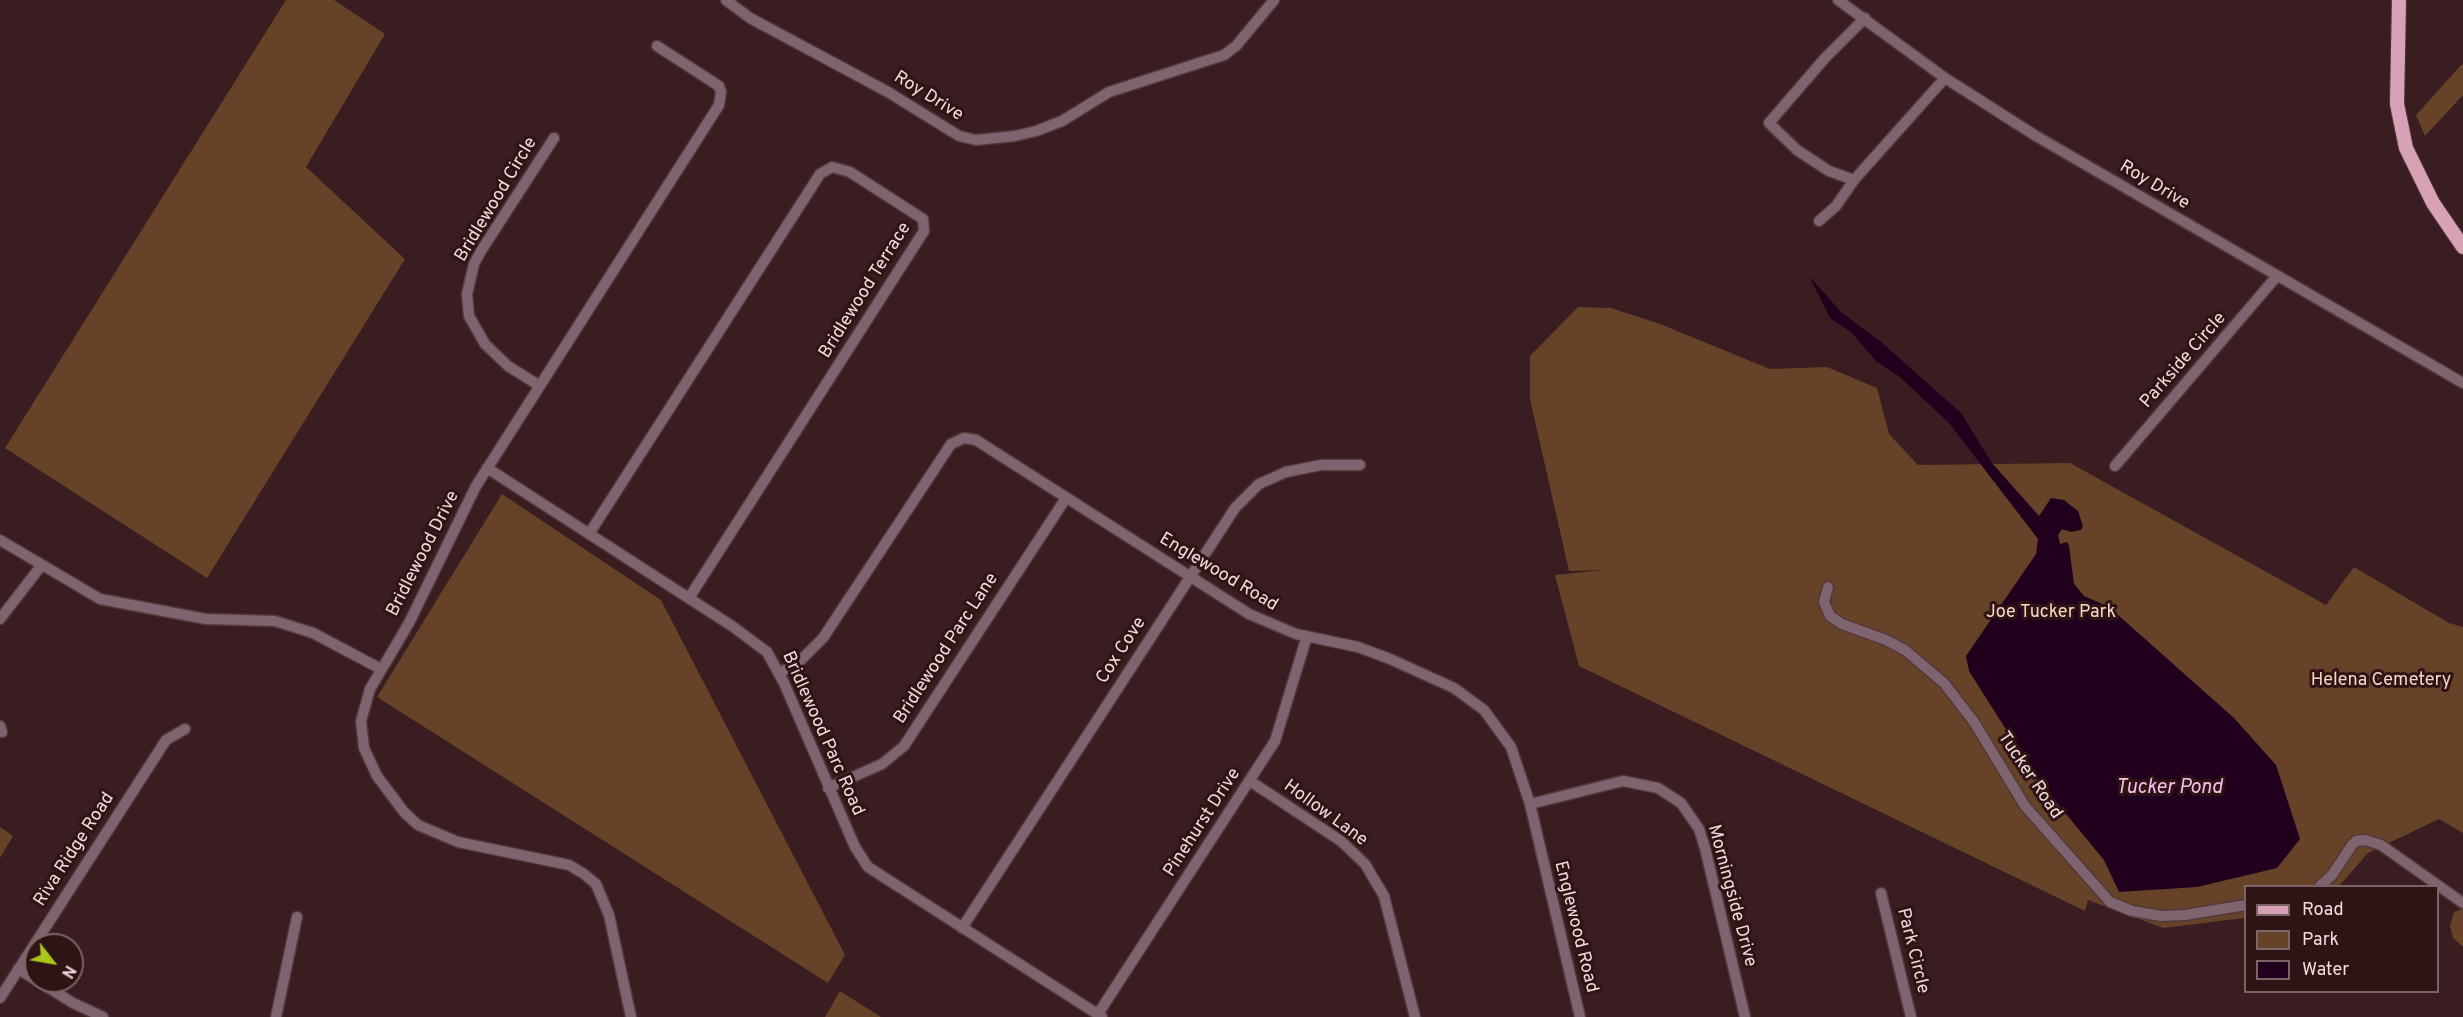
<!DOCTYPE html>
<style>
body{margin:0}
#map{position:relative;width:2463px;height:1017px;overflow:hidden;background:#391d20;font-family:Overpass,sans-serif}
canvas{display:block}
.legend{position:absolute;left:2244px;top:885px;width:195px;height:108px;box-sizing:border-box;background:#2f1416;border:2px solid #7c6466;margin:0;padding:8px 10px;list-style:none;font-size:18px;color:#f0dcdd}
.legend li{display:flex;align-items:center;gap:12px;height:30px}
.legend b{width:30px;border:2px solid #7c6466}
.north{position:absolute;left:24px;top:933px;width:60px;height:60px;box-sizing:border-box;background:#2f1416;border:2px solid #7c6466;border-radius:50%;rotate:121deg;font-size:16px;font-weight:700;line-height:24px;text-align:center;color:#f0dcdd}
.north::after{content:'';display:block;margin:auto;width:21px;height:27px;background:#aac717;clip-path:polygon(50% 0,100% 100%,50% 72%,0 100%)}
</style>
<div id="map">
<canvas width="2463" height="1017"></canvas>
<ul class="legend">
<li><b style="height:8px;background:#d7a2b6"></b>Road</li>
<li><b style="height:16px;background:#664228"></b>Park</li>
<li><b style="height:16px;background:#20001d"></b>Water</li>
</ul>
<div class="north">N</div>
</div>
<script>
const ctx = document.querySelector('canvas').getContext('2d');
ctx.lineJoin = 'round';
function fillPath(path, color) { ctx.fillStyle = color; ctx.fill(path, 'evenodd'); }
const shape = rows => new Path2D(rows.map(r => 'M' + r).join(''));
function trace(path, color, width, dash) { ctx.strokeStyle = color; ctx.lineWidth = width; ctx.lineCap = dash ? 'butt' : 'round'; ctx.setLineDash(dash || []); ctx.stroke(path); }
function write(font, color, halo, rows, align = 'center') {
  ctx.font = font + ' Overpass,sans-serif'; ctx.lineWidth = 6; ctx.setLineDash([]); ctx.textBaseline = 'middle'; ctx.strokeStyle = halo; ctx.fillStyle = color; for (const [text, x, y, turn = 0] of rows) {
    ctx.save(); ctx.translate(x, y); ctx.rotate((+turn || 0) * Math.PI / 180); ctx.textAlign = isNaN(turn) ? turn : align; if (halo) ctx.strokeText(text, 0, 0); ctx.fillText(text, 0, 0); ctx.restore();
  }
}
const green = shape([
 [286,0,334,0,385,34,306,167,405,259,207,578,5,448],
 [2463,63,2463,95,2425,136,2416,115],
 [1578,307,1611,308,1660,324,1770,369,1827,367,1877,388,1889,434,1918,465,2070,463,2326,605,2354,567,2449,623,2463,627,2463,833,2439,819,2368,853,2339,886,2246,886,2245,918,2163,928,2088,900,2085,911,1579,666,1555,575,1605,570,1569,571,1530,399,1530,356],
 [502,494,661,600,845,955,828,983,377,697],
 [0,827,13,836,0,858],
 [2463,909,2463,947,2453,938,2450,926,2454,912],
 [840,991,881,1017,825,1017]
]);
const water = shape([
 [1809,276,1841,312,1881,342,1961,413,1992,463,2039,516,2051,498,2064,500,2078,511,2083,526,2081,530,2071,532,2062,529,2058,535,2060,544,2067,542,2069,546,2074,584,2084,596,2109,607,2234,718,2276,765,2300,839,2277,868,2197,887,2119,892,2104,860,2038,780,1969,671,1966,656,2036,554,2038,539,1949,423,1900,377,1876,361,1851,332,1830,318]
]);
const minor = shape([
 [726,0,750,18,888,92,959,136,976,140,1015,136,1036,131,1062,121,1109,92,1224,55,1236,46,1274,0],
 [1838,0,1945,78,2036,136,2463,383],
 [1865,18,1825,58,1769,123,1797,150,1829,171,1854,180,1945,78],
 [1819,221,1836,206,1854,180],
 [540,386,508,366,485,344,469,316,467,294,474,264,481,251,554,138],
 [2115,466,2276,277],
 [487,468,732,626,767,652,784,683,855,847,868,867,1102,1017],
 [589,534,820,174,832,167,850,172,923,219,924,231,689,598],
 [0,540,100,599,206,619,275,621,313,633,381,669],
 [1828,587,1824,602,1830,616,1842,624,1886,640,1905,650,1944,683,1974,722,2025,806,2110,902,2132,911,2161,916,2185,915,2246,905],
 [0,619,41,566],
 [780,673,801,660,823,638,951,444,964,438,976,440,1249,614,1296,634,1358,647,1390,659,1454,688,1484,710,1511,747,1530,804,1580,1017],
 [0,726,2,732],
 [1250,781,1341,841,1365,864,1384,896,1415,1017],
 [828,788,882,764,904,746,1066,498],
 [1530,804,1623,781,1658,788,1681,803,1699,829,1705,848,1745,1017],
 [2320,886,2332,875,2352,845,2356,841,2365,840,2381,845,2463,903],
 [1881,893,1911,1017],
 [962,928,1235,508,1259,484,1286,472,1321,465,1360,465],
 [18,969,36,980],
 [38,981,73,1003,103,1017],
 [0,998,166,740,185,729],
 [1098,1014,1275,741,1307,636],
 [276,1017,297,917],
 [631,1017,609,915,596,884,584,874,569,865,458,842,418,825,404,812,377,776,364,748,361,721,370,689,409,623,476,486,719,105,721,92,719,86,657,46]
]);
const major = shape([
 [2399,0,2397,104,2406,148,2433,203,2463,247]
]);
const streetNames = [
 ["Roy Drive",928,97,32],
 ["Roy Drive",2154,186,31],
 ["Bridlewood Circle",497,200,-59],
 ["Bridlewood Terrace",866,291,-58],
 ["Parkside Circle",2184,361,-49],
 ["Bridlewood Drive",424,554,-63],
 ["Englewood Road",1218,573,31],
 ["Bridlewood Parc Lane",947,649,-57],
 ["Cox Cove",1122,651,-57],
 ["Bridlewood Parc Road",822,734,66],
 ["Tucker Road",2029,776,56],
 ["Hollow Lane",1325,814,36],
 ["Pinehurst Drive",1203,823,-57],
 ["Riva Ridge Road",75,850,-57],
 ["Morningside Drive",1731,896,75],
 ["Englewood Road",1575,927,76],
 ["Park Circle",1912,951,76]
];
const parkNames = [
 ["Joe Tucker Park",2051,613],
 ["Helena Cemetery",2381,681]
];
const waterNames = [
 ["Tucker Pond",2169,789]
];
fillPath(green, '#664228');
fillPath(water, '#20001d');
trace(minor, '#53383a', 13);
trace(major, '#53383a', 16);
trace(minor, '#7e646e', 10);
trace(major, '#d7a2b6', 14);
write('18px', '#f0dcdd', '#2f1416', streetNames);
write('18px', '#f6d7c2', '#2f1416', parkNames);
write('italic 20px', '#f8bfed', '#2f1416', waterNames);
</script>
